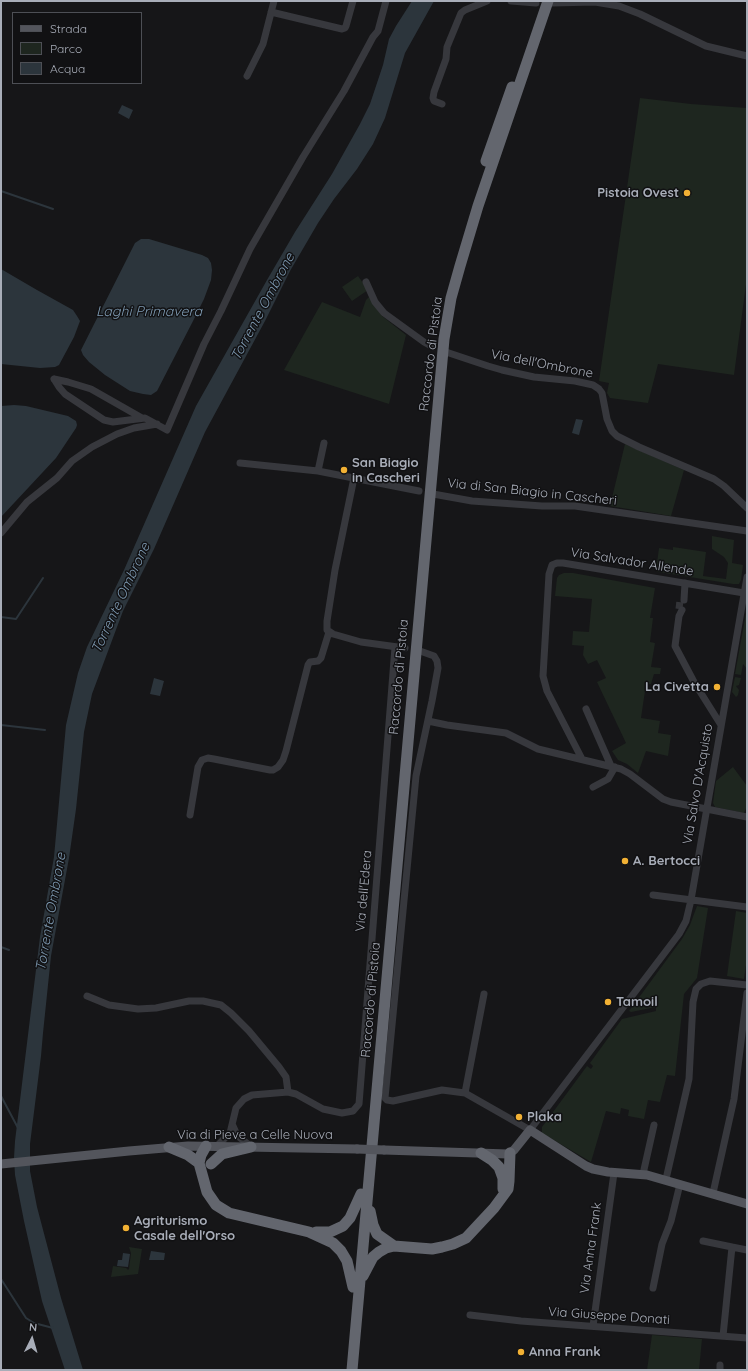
<!DOCTYPE html>
<style>
body{margin:0}
#map{position:relative;width:748px;height:1371px;overflow:hidden;background:#161618;font-family:Quicksand,sans-serif}
canvas{display:block}
.frame{position:absolute;inset:0;border:2px solid #a8adb8;pointer-events:none}
.legend{position:absolute;left:12px;top:12px;width:130px;height:72px;box-sizing:border-box;background:#111113;border:1px solid #4d4f55;margin:0;padding:5px 7px;list-style:none;font-size:12px;color:#a8adb8}
.legend li{display:flex;align-items:center;gap:8px;height:20px}
.legend b{width:20px;border:1px solid #4d4f55}
.north{position:absolute;left:12px;top:1319px;width:40px;height:40px;-webkit-text-stroke:3px #111113;paint-order:stroke;rotate:5deg;font-size:11px;font-weight:700;line-height:16px;text-align:center;color:#a8adb8}
.north::after{content:'';display:block;margin:auto;width:14px;height:18px;background:#a8adb8;clip-path:polygon(50% 0,100% 100%,50% 72%,0 100%)}
</style>
<div id="map">
<canvas width="748" height="1371"></canvas>
<div class="frame"></div>
<ul class="legend">
<li><b style="height:5px;background:#53555c"></b>Strada</li>
<li><b style="height:11px;background:#1e261f"></b>Parco</li>
<li><b style="height:11px;background:#2c353c"></b>Acqua</li>
</ul>
<div class="north">N</div>
</div>
<script>
const ctx = document.querySelector('canvas').getContext('2d');
ctx.lineJoin = 'round';
function fillPath(path, color) { ctx.fillStyle = color; ctx.fill(path, 'evenodd'); }
const shape = rows => new Path2D(rows.map(r => 'M' + r).join(''));
function trace(path, color, width, dash) { ctx.strokeStyle = color; ctx.lineWidth = width; ctx.lineCap = dash ? 'butt' : 'round'; ctx.setLineDash(dash || []); ctx.stroke(path); }
function write(font, color, halo, rows, align = 'center') {
  ctx.font = font + ' Quicksand,sans-serif'; ctx.lineWidth = 3; ctx.setLineDash([]); ctx.textBaseline = 'middle'; ctx.strokeStyle = halo; ctx.fillStyle = color; for (const [text, x, y, turn = 0] of rows) {
    ctx.save(); ctx.translate(x, y); ctx.rotate((+turn || 0) * Math.PI / 180); ctx.textAlign = isNaN(turn) ? turn : align; if (halo) ctx.strokeText(text, 0, 0); ctx.fillText(text, 0, 0); ctx.restore();
  }
}
const green = shape([
 [640,98,691,104,747,108,747,277,734,375,658,364,648,403,610,398,607,393,609,383,599,381],
 [358,276,368,290,352,301,342,287],
 [369,297,382,316,406,335,389,404,284,370,322,302,360,317,366,300],
 [625,444,684,470,671,516,610,506],
 [712,536,734,540,732,563,743,565,741,580,739,584,733,584,659,572,656,571,659,548,673,550,673,547,706,552,703,576,726,579,728,563,724,557,712,549],
 [564,573,573,573,655,588,650,618,653,618,650,642,655,643,651,667,661,668,660,674,654,674,651,684,646,684,641,718,660,721,658,733,671,735,668,756,646,751,638,773,627,764,618,760,612,751,626,743,597,682,606,678,597,660,588,664,583,655,584,646,572,645,573,631,589,632,592,599,555,596,557,578,559,575],
 [747,608,747,669,743,664,741,675,735,674],
 [735,677,741,678,739,685,736,686,739,690,738,695,736,697,732,692],
 [733,767,747,786,747,806,744,813,715,807,713,803,716,781],
 [697,906,708,908,697,978,684,994,675,1076,667,1075,660,1102,648,1100,644,1119,628,1116,629,1110,621,1108,620,1114,606,1111,591,1162,542,1133,542,1127,587,1066,591,1069,593,1066,590,1063,622,1019,656,1011,656,1007,631,1012,629,1011,682,939,690,925],
 [736,911,747,913,746,944,747,945,747,958,744,979,727,976],
 [129,1247,142,1249,138,1274,111,1277,113,1266,126,1268,128,1270,129,1269,131,1253],
 [652,1335,702,1339,699,1370,647,1370]
]);
const water = shape([
 [412,1,434,1,405,53,385,118,373,144,357,169,334,199,318,223,290,271,265,321,205,432,154,549,123,611,92,694,84,732,76,809,69,858,51,956,43,1033,41,1056,30,1144,30,1171,37,1207,61,1298,83,1370,65,1370,42,1301,24,1221,15,1175,14,1158,15,1141,40,937,54,857,66,725,78,673,87,647,124,570,196,406,267,280,295,232,332,174,360,124,370,104,383,65,389,39,396,26],
 [122,105,133,110,129,119,118,113],
 [141,239,149,239,202,255,208,258,211,263,212,270,211,280,204,299,192,323,157,391,151,395,143,394,130,391,105,375,89,362,83,355,81,350,135,243],
 [1,269,37,290,73,310,77,316,80,321,74,337,59,365,55,367,40,368,1,364],
 [14,405,26,406,68,416,76,421,77,425,76,428,56,458,1,517,1,406],
 [576,419,583,420,579,435,572,433],
 [154,678,164,681,160,696,150,694],
 [151,1251,165,1253,164,1260,149,1260],
 [123,1253,130,1254,128,1267,117,1266,118,1260,122,1260]
]);
const stream = shape([
 [1,191,53,209],
 [1,617,16,619,43,578],
 [1,725,45,730],
 [1,947,9,950],
 [1,1096,18,1128],
 [1,1279,26,1318,34,1323,53,1328]
]);
const minorTunnel = shape([
 [679,609,680,600]
]);
const minor = shape([
 [511,1,536,3],
 [552,3,595,2,619,6,640,14,706,46,747,56],
 [271,12,342,29,345,28,346,26,353,1],
 [247,76,263,44,274,1],
 [442,104,434,101,433,98,434,92,446,59,447,47,461,13,465,10,487,1],
 [366,282,375,302,384,313,424,342,433,347],
 [446,352,488,366,502,370,534,377,575,381,593,385,599,389,602,393,607,419,612,431,617,436,639,447,714,479,724,486,747,508],
 [54,379,59,387,65,394,104,420,113,422,145,418,167,430,204,344,221,311,250,249,303,157,344,91,373,37,378,31,386,1],
 [54,379,68,382,91,389,142,418],
 [240,463,318,471,419,491],
 [318,471,324,443],
 [354,478,335,570,327,621,327,630,333,634,361,642,405,648],
 [433,494,472,501,542,506,575,506,747,531],
 [1,533,27,502,57,478,72,461,92,447,117,434,134,428,157,424],
 [684,600,685,583],
 [682,610,679,616,675,646,694,682,721,725],
 [420,651,434,656,437,661,438,668,432,701,416,776,385,1098,387,1100,393,1101,442,1090,465,1093,530,1130,679,934,686,921,691,900,747,577],
 [586,709,611,766],
 [428,721,447,725,506,733,538,749,621,769,630,774,663,799,671,802,747,817],
 [582,759,547,691,543,676,549,574,552,565,557,563,563,563,744,593],
 [593,787,608,779,615,767],
 [190,815,198,767,202,760,208,758,214,759,270,770,273,770,278,767,283,760,286,751,308,665,310,662,318,661,321,658,329,632],
 [653,895,747,907],
 [87,996,109,1005,138,1009,156,1008,189,1001,203,1001,221,1005,231,1013,249,1031,279,1067,286,1077,288,1092],
 [465,1093,484,994],
 [233,1126,237,1135,251,1147],
 [217,1146,230,1133,236,1108,244,1099,252,1095,288,1092,296,1094,323,1109,342,1113,353,1111,359,1104,395,647],
 [643,1174,654,1125],
 [666,1179,689,1079,693,1002,696,989,701,984,710,981,747,985],
 [713,1193,734,1099,747,993],
 [703,1241,732,1247],
 [653,1288,662,1244,671,1221,680,1184],
 [470,1315,521,1321,747,1338],
 [593,1326,614,1173],
 [723,1336,732,1247,747,1250],
 [720,1370,720,1365]
]);
const major = shape([
 [384,1150,508,1154,514,1150,530,1130,586,1166,593,1169,608,1172,647,1175,747,1204],
 [1,1164,129,1151,188,1146,357,1149]
]);
const highway = shape([
 [486,161,512,87],
 [206,1146,201,1155,199,1163,207,1192,216,1205,229,1213,309,1232,333,1243,341,1251,347,1261,353,1287],
 [169,1147,188,1155,199,1163],
 [481,1153,492,1160,499,1167,503,1178,503,1189],
 [211,1164,222,1154,251,1147],
 [370,1211,373,1225,377,1234,394,1246],
 [316,1232,330,1232,343,1226,350,1218,361,1194],
 [363,1276,373,1257,379,1252,386,1248,394,1246,432,1249,442,1247,453,1244,466,1238,494,1208,508,1189,509,1181,510,1153],
 [352,1370,444,339,451,298,460,266,478,206,548,1]
]);
const majorBridge = shape([
 [357,1149,384,1150]
]);
const markers = [
 [687,193,4,"#f2b134"],
 [344,470,4,"#f2b134"],
 [717,687,4,"#f2b134"],
 [625,861,4,"#f2b134"],
 [608,1002,4,"#f2b134"],
 [519,1117,4,"#f2b134"],
 [126,1228,4,"#f2b134"],
 [521,1352,4,"#f2b134"]
];
const poiNames = [
 ["Pistoia Ovest",679,193,"right"],
 ["San Biagio",352,463],
 ["in Cascheri",352,478],
 ["La Civetta",709,687,"right"],
 ["A. Bertocci",633,861],
 ["Tamoil",616,1002],
 ["Plaka",527,1117],
 ["Agriturismo",134,1221],
 ["Casale dell'Orso",134,1236],
 ["Anna Frank",529,1352]
];
const streetNames = [
 ["Raccordo di Pistoia",431,354,-83],
 ["Via dell'Ombrone",542,364,11],
 ["Via di San Biagio in Cascheri",532,492,6],
 ["Via Salvador Allende",632,562,9],
 ["Raccordo di Pistoia",399,677,-85],
 ["Via Salvo D'Acquisto",698,784,-80],
 ["Via dell'Edera",364,891,-85],
 ["Raccordo di Pistoia",371,1000,-85],
 ["Via di Pieve a Celle Nuova",255,1135],
 ["Via Anna Frank",591,1248,-82],
 ["Via Giuseppe Donati",609,1316,4]
];
const waterNames = [
 ["Torrente Ombrone",263,307,-62],
 ["Laghi Primavera",149,312],
 ["Torrente Ombrone",121,598,-65],
 ["Torrente Ombrone",51,912,-80]
];
fillPath(green, '#1e261f');
fillPath(water, '#2c353c');
trace(stream, '#2c353c', 2);
trace(minorTunnel, '#333438', 7, [7, 3.5]);
trace(minor, '#37383d', 7);
trace(major, '#53555c', 9);
trace(highway, '#63666e', 11);
trace(majorBridge, '#53555c', 9);
for (const [x, y, r, color] of markers) { const dot = new Path2D(); dot.arc(x, y, r, 0, 2 * Math.PI); ctx.fillStyle = color; ctx.fill(dot); trace(dot, '#111113', 1.5); }
write('bold 13px', '#a8adb8', '#111113', poiNames, 'left');
write('13px', '#a8adb8', '#111113', streetNames);
write('italic 14px', '#7f9bb3', '#111113', waterNames);
</script>
